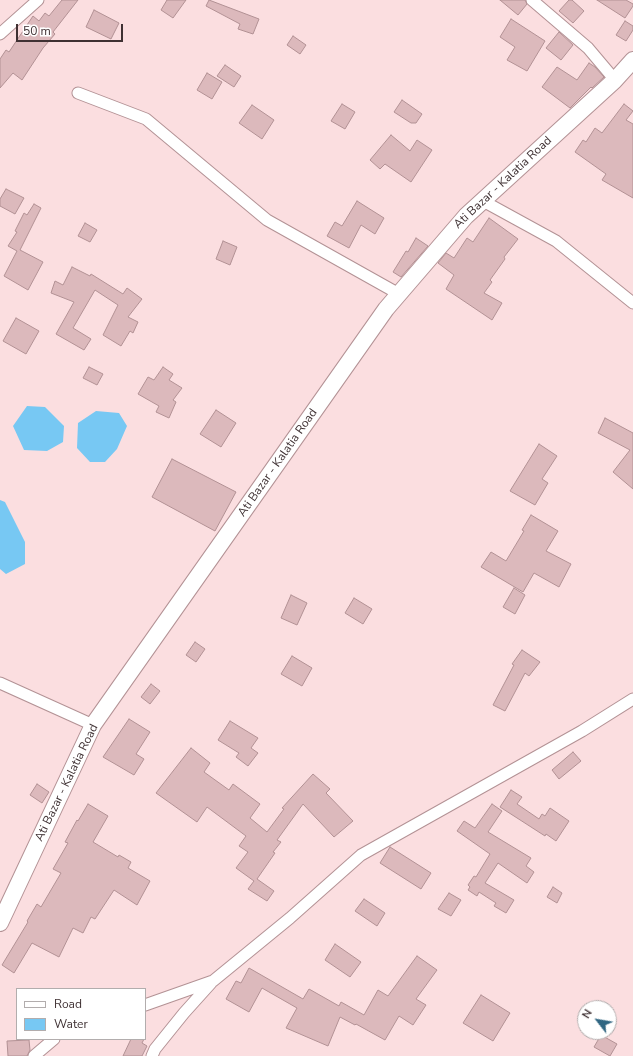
<!DOCTYPE html>
<style>
body{margin:0}
#map{position:relative;width:633px;height:1056px;overflow:hidden;background:#fbdee0;font-family:"Nunito Sans",sans-serif}
canvas{display:block}
.legend{position:absolute;left:16px;top:988px;width:130px;height:52px;box-sizing:border-box;background:#fff;border:1px solid #b2adad;margin:0;padding:5px 7px;list-style:none;font-size:12px;color:#3f3133}
.legend li{display:flex;align-items:center;gap:8px;height:20px}
.legend b{width:20px;border:1px solid #b2adad}
.north{position:absolute;left:577px;top:1000px;width:40px;height:40px;box-sizing:border-box;background:#fff;border:1px solid #b2adad;border-radius:50%;rotate:301deg;font-size:11px;font-weight:700;line-height:16px;text-align:center;color:#3f3133}
.north::after{content:'';display:block;margin:auto;width:14px;height:18px;background:#306682;clip-path:polygon(50% 0,100% 100%,50% 72%,0 100%)}
.scale{position:absolute;left:16px;top:24px;width:107px;height:18px;box-sizing:border-box;border:2px solid #3f3133;border-top:0;padding-left:5px;font-size:12px;line-height:14px;white-space:nowrap;color:#3f3133;-webkit-text-stroke:3px #fff;paint-order:stroke}
</style>
<div id="map">
<canvas width="633" height="1056"></canvas>
<ul class="legend">
<li><b style="height:5px;background:#fff"></b>Road</li>
<li><b style="height:11px;background:#77c8f3"></b>Water</li>
</ul>
<div class="north">N</div>
<div class="scale">50 m</div>
</div>
<script>
const ctx = document.querySelector('canvas').getContext('2d');
ctx.lineJoin = 'round';
function fillPath(path, color) { ctx.fillStyle = color; ctx.fill(path, 'evenodd'); }
const shape = rows => new Path2D(rows.map(r => 'M' + r).join(''));
function trace(path, color, width, dash) { ctx.strokeStyle = color; ctx.lineWidth = width; ctx.lineCap = dash ? 'butt' : 'round'; ctx.setLineDash(dash || []); ctx.stroke(path); }
function write(font, color, halo, rows, align = 'center') {
  ctx.font = font + ' "Nunito Sans",sans-serif'; ctx.lineWidth = 3.5; ctx.setLineDash([]); ctx.textBaseline = 'middle'; ctx.strokeStyle = halo; ctx.fillStyle = color; for (const [text, x, y, turn = 0] of rows) {
    ctx.save(); ctx.translate(x, y); ctx.rotate((+turn || 0) * Math.PI / 180); ctx.textAlign = isNaN(turn) ? turn : align; if (halo) ctx.strokeText(text, 0, 0); ctx.fillText(text, 0, 0); ctx.restore();
  }
}
const water = shape([
 [27,406,45,407,64,426,63,442,47,451,24,450,13,426],
 [96,411,119,413,127,426,117,449,105,462,90,462,77,448,78,423],
 [0,500,5,502,25,542,25,564,6,574,0,569]
]);
const building = shape([
 [62,0,78,0,53,32,55,34,43,48,22,80,13,73,0,88,0,59,6,50,9,52,33,16,39,21,45,13,49,16,62,0],
 [167,0,186,0,173,18,161,10,167,0],
 [209,0,259,19,253,34,238,29,240,24,206,6,209,0],
 [500,0,525,0,527,4,518,15,500,0],
 [569,0,572,0,584,11,573,23,559,11,569,0],
 [597,0,626,0,633,4,633,6,625,18,597,0],
 [94,10,119,23,111,39,86,27,94,10],
 [511,19,545,41,527,71,507,60,515,47,500,37,511,19],
 [625,21,633,26,633,30,626,41,616,35,625,21],
 [559,32,573,45,561,60,546,48,559,32],
 [293,36,306,45,300,54,287,45,293,36],
 [589,63,595,67,604,77,592,88,591,87,570,108,542,87,557,67,577,80,589,63],
 [225,65,241,76,234,87,217,76,225,65],
 [207,73,222,82,212,99,197,90,207,73],
 [402,100,422,114,416,123,411,123,394,112,402,100],
 [342,104,355,112,345,129,331,121,342,104],
 [624,104,633,111,626,120,633,124,633,198,602,180,606,174,575,152,583,140,586,142,595,128,602,133,624,104],
 [252,105,274,120,262,139,239,123,252,105],
 [391,135,410,151,417,140,432,150,411,182,385,164,380,169,370,160,391,135],
 [6,189,24,198,15,214,0,206,0,199,6,189],
 [357,201,384,218,375,234,361,225,349,248,327,236,335,222,342,226,357,201],
 [34,204,41,208,20,250,43,262,28,290,4,276,17,251,8,246,17,232,15,231,24,213,27,215,34,204],
 [489,218,518,239,504,257,505,259,490,280,492,282,484,293,502,303,492,320,446,289,454,275,438,263,446,253,454,258,467,238,473,242,489,218],
 [85,223,97,230,90,242,78,236,85,223],
 [416,238,428,246,401,277,393,272,406,251,408,252,416,238],
 [223,241,237,247,230,265,216,259,223,241],
 [72,267,90,276,91,274,123,294,127,288,142,299,128,317,138,322,133,333,130,331,121,346,103,335,118,305,95,290,73,328,91,339,84,350,56,334,74,302,51,293,55,281,63,285,72,267],
 [16,318,39,331,26,354,3,341,16,318],
 [89,367,103,374,97,385,83,378,89,367],
 [163,367,173,374,169,380,182,388,173,400,176,402,169,418,156,412,159,406,138,394,148,377,154,380,163,367],
 [216,410,236,423,221,447,200,434,216,410],
 [605,418,633,433,633,489,613,472,630,450,598,433,605,418],
 [539,444,557,456,542,479,548,483,535,505,510,491,539,444],
 [172,459,236,492,215,531,152,497,172,459],
 [531,515,558,531,546,551,571,564,559,587,534,573,523,592,481,567,491,552,506,561,524,531,522,530,531,515],
 [514,588,525,595,515,614,503,607,514,588],
 [291,595,307,603,297,625,281,618,291,595],
 [354,598,372,609,363,624,345,613,354,598],
 [195,642,205,649,196,662,186,655,195,642],
 [522,650,540,662,529,676,525,673,505,711,493,705,514,665,512,664,522,650],
 [292,656,312,668,302,686,281,674,292,656],
 [151,684,160,691,150,704,141,697,151,684],
 [129,719,150,732,136,754,144,759,134,775,103,757,129,719],
 [230,721,258,738,251,748,258,753,248,766,236,757,239,753,218,740,230,721],
 [191,748,210,763,204,772,229,790,233,784,260,804,250,818,267,832,284,809,282,808,313,774,330,789,326,793,353,821,334,837,303,804,277,840,281,842,273,852,275,853,257,879,274,891,267,901,248,889,254,881,236,868,248,852,239,846,246,836,207,807,197,822,156,793,191,748],
 [573,752,581,761,559,779,552,770,573,752],
 [37,784,49,792,42,803,30,795,37,784],
 [511,790,522,797,517,804,539,819,542,814,545,816,550,808,569,821,556,841,546,834,545,836,500,807,511,790],
 [88,804,108,816,93,842,118,857,119,855,131,862,128,868,150,881,137,905,114,890,95,919,91,917,83,933,73,928,59,957,32,943,14,973,2,965,28,922,27,921,37,904,41,907,61,873,53,869,68,843,65,842,77,820,78,821,88,804],
 [492,804,502,811,488,832,531,858,526,866,534,872,527,883,498,863,485,883,514,900,506,913,494,906,496,903,479,892,477,896,468,890,470,887,468,885,474,876,476,877,490,854,457,831,464,821,475,828,492,804],
 [390,847,431,873,421,889,380,863,390,847],
 [553,887,562,893,557,903,547,897,553,887],
 [449,893,461,900,451,916,438,909,449,893],
 [364,899,385,913,377,926,355,911,364,899],
 [335,944,361,962,350,977,325,960,335,944],
 [417,956,437,970,416,999,426,1005,413,1025,399,1016,385,1040,356,1024,355,1025,340,1017,328,1046,286,1028,297,1008,262,988,249,1012,226,999,236,981,241,983,249,968,303,999,309,989,339,1006,341,1002,364,1015,378,990,388,996,417,956],
 [481,995,510,1013,493,1041,463,1023,481,995],
 [601,1035,617,1044,610,1056,594,1047,601,1035],
 [131,1039,144,1039,142,1043,147,1046,142,1056,123,1056,131,1039],
 [29,1040,30,1050,27,1056,8,1056,7,1041,29,1040]
]);
const street = shape([
 [532,0,588,48,615,80],
 [0,34,38,0],
 [78,93,146,119,267,220,399,294],
 [483,201,556,241,633,303],
 [0,683,93,725],
 [145,1005,213,981,290,918,361,855,582,731,633,699],
 [34,1056,54,1039],
 [152,1056,155,1049,184,1013,211,983]
]);
const secondary = shape([
 [0,923,93,725,386,309,466,216,615,80,633,60]
]);
const streetNames = [
 ["Ati Bazar - Kalatia Road",503,183,-43],
 ["Ati Bazar - Kalatia Road",278,463,-55],
 ["Ati Bazar - Kalatia Road",67,783,-64]
];
fillPath(water, '#77c8f3');
fillPath(building, '#dcb9bc');
trace(building, '#b29194', 1);
trace(street, '#b39295', 13);
trace(secondary, '#b39295', 18);
trace(street, '#fff', 11);
trace(secondary, '#fff', 16);
write('12px', '#3f3133', '#fff', streetNames);
</script>
